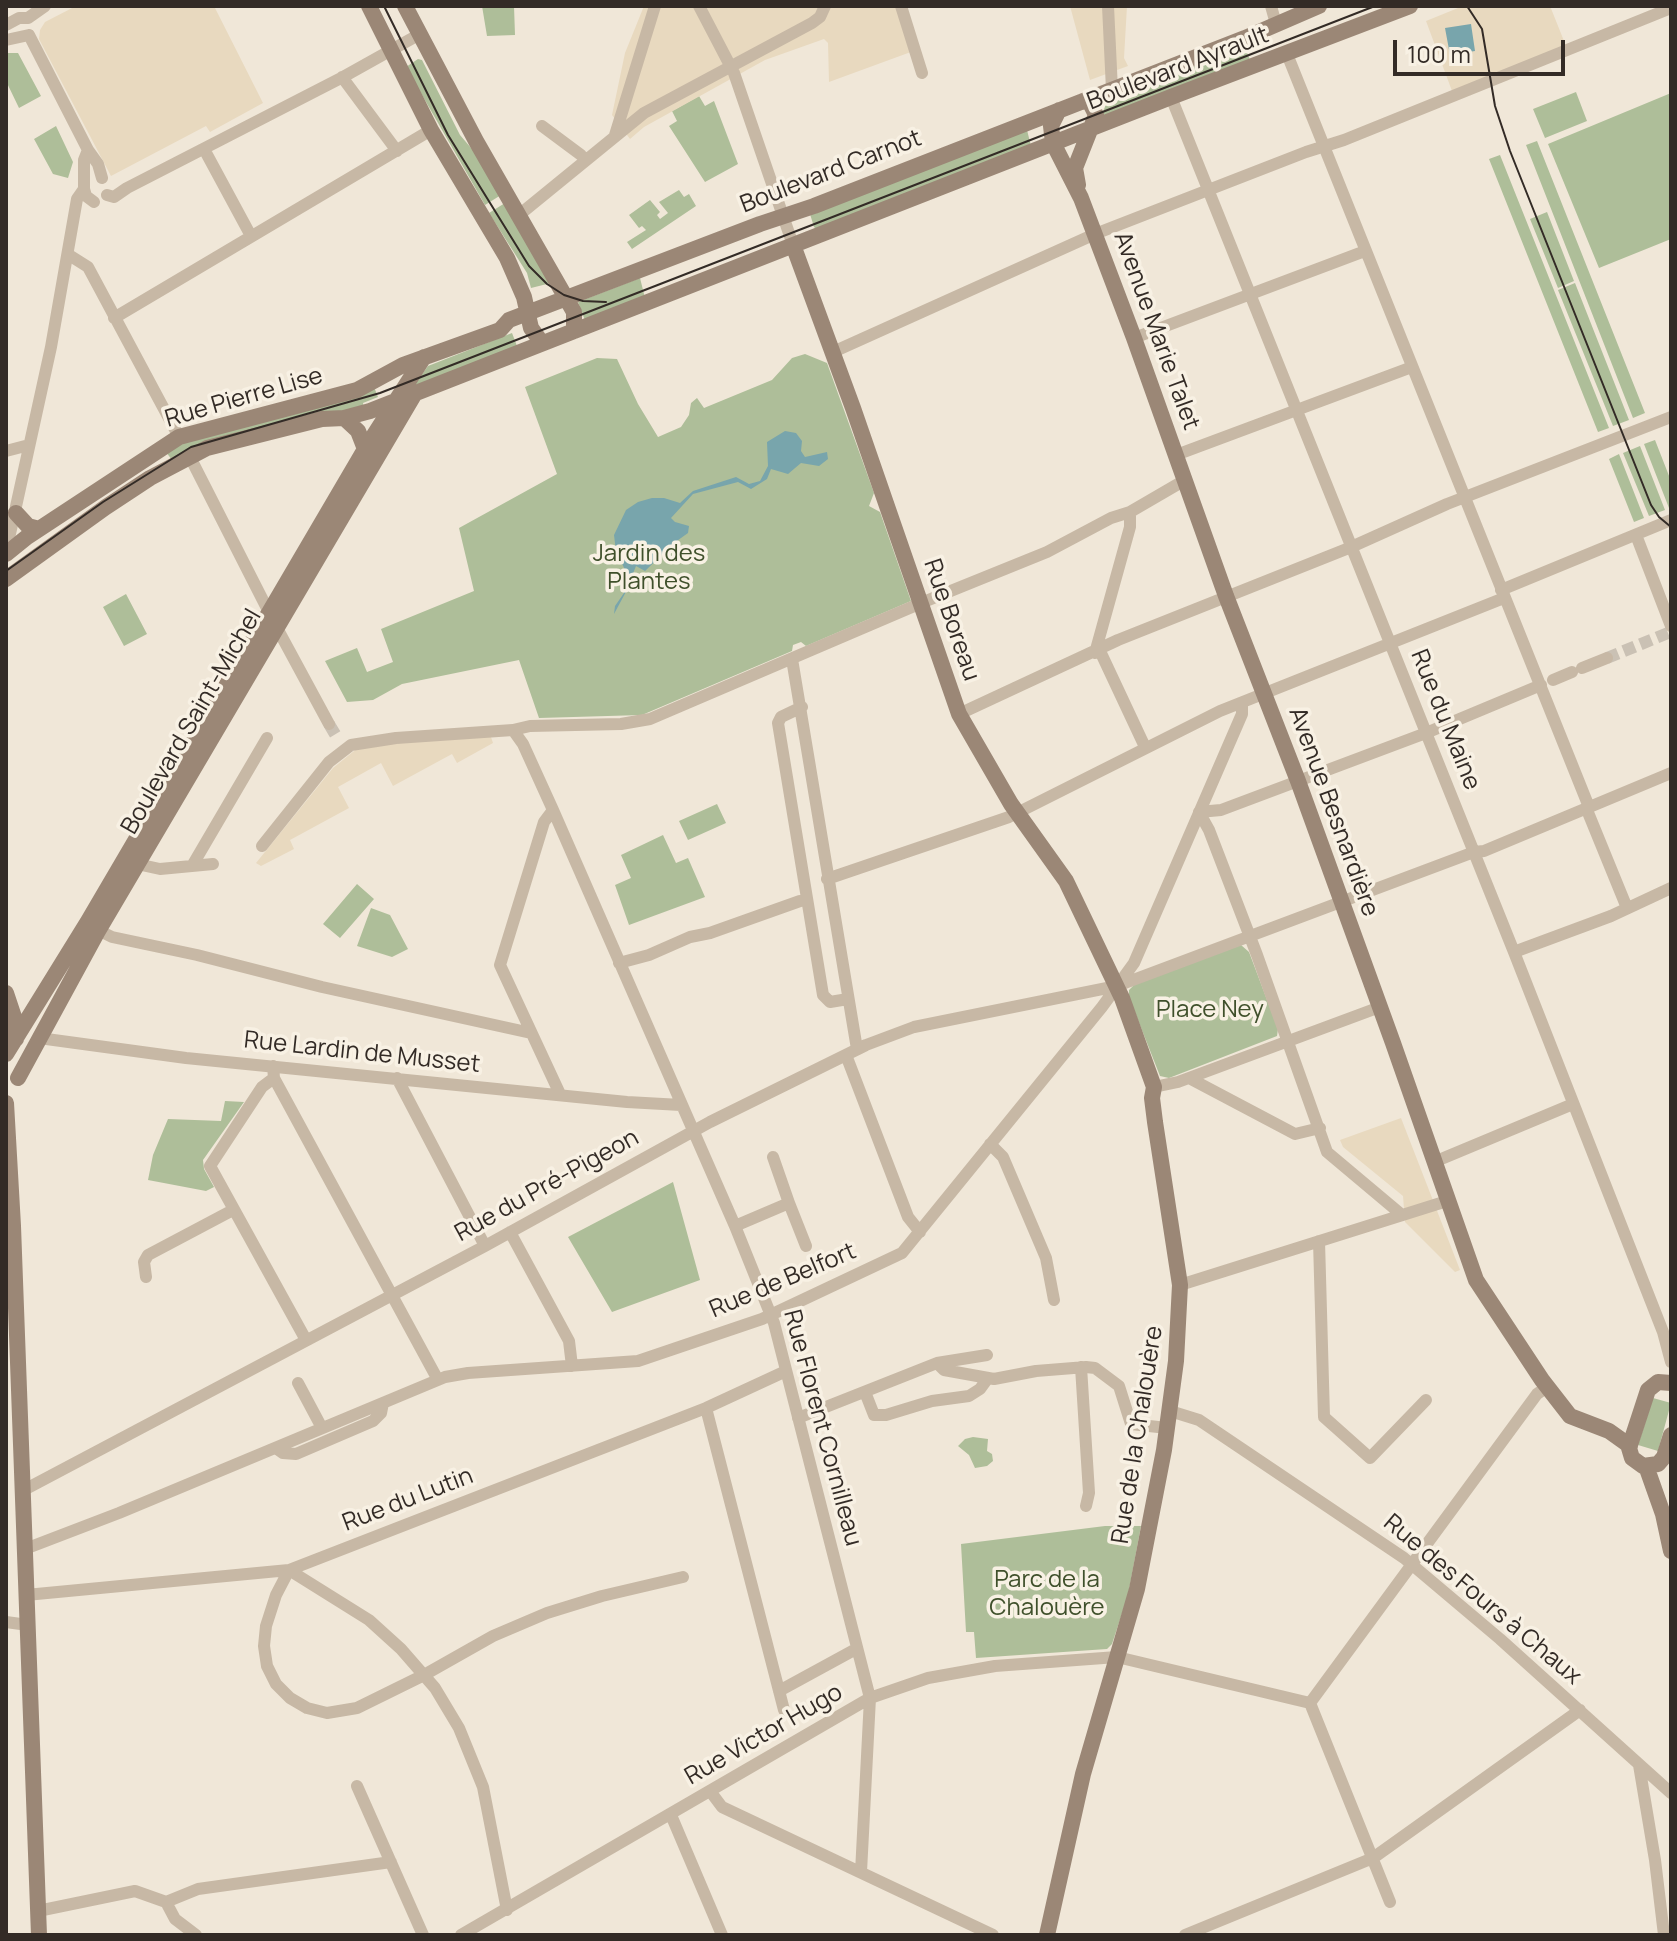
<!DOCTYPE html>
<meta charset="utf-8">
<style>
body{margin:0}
#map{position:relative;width:1677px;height:1941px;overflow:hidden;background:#f0e7d8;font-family:Manrope,sans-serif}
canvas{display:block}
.frame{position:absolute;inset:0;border:8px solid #332b26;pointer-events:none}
.scale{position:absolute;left:1393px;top:40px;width:172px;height:36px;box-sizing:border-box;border:4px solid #332b26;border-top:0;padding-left:10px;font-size:24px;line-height:28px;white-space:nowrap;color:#332b26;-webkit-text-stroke:6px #f8f1e4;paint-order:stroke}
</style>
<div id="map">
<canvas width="1677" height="1941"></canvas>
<div class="frame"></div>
<div class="scale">100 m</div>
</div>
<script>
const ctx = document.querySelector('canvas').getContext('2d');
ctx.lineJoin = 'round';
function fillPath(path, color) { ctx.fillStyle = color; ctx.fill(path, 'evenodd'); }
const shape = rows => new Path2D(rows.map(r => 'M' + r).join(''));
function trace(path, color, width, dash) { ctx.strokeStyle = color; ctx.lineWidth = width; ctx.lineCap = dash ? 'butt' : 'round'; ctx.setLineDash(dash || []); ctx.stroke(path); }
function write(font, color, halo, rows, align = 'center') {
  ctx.font = font + ' Manrope,sans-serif'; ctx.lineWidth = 7; ctx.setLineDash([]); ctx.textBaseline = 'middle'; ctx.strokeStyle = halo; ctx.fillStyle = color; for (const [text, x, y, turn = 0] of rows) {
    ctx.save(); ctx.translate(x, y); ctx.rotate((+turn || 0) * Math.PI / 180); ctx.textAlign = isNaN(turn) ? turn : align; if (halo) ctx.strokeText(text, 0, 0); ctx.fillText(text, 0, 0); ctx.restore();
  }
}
const green = shape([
 [482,6,514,6,515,35,487,36],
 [1244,45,1250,60,1105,116,1102,115,1107,101,1111,100,1109,97],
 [6,53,18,53,41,96,19,108,6,81],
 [418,59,422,60,460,135,477,155,501,195,485,205,406,67],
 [1576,92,1587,121,1545,138,1533,109],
 [1671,93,1671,239,1599,268,1548,144],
 [699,96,705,106,714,101,738,164,705,182,669,126,677,121,672,111],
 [56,126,73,162,68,178,53,174,34,139],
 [1027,130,1031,146,816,229,814,227,810,214],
 [1537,141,1645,413,1633,418,1526,145],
 [1500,155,1609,428,1598,432,1489,159],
 [679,190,684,197,689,194,696,206,632,249,627,242,646,230,642,226,639,228,629,215,650,200,660,212,657,215,660,219,668,213,659,202],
 [505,203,551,283,531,288,527,273,489,213],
 [1547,212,1574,281,1558,288,1530,219],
 [640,278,645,298,586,323,578,302],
 [1575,283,1629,420,1613,426,1558,290],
 [512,333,517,346,413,387,428,366],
 [805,354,827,363,874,493,869,506,880,512,911,601,806,646,801,642,793,645,792,651,642,715,539,718,519,660,402,684,373,700,347,702,325,661,357,648,367,672,393,662,381,629,474,591,459,528,557,474,525,387,597,358,617,359,638,404,658,437,681,427,689,415,691,403,697,398,704,408,772,380,792,358],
 [374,387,378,397,363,403,364,409,172,460,166,452,180,444],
 [1655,440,1671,481,1669,508,1644,444],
 [1640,446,1665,510,1649,516,1623,453],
 [1619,454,1644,518,1634,522,1609,459],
 [126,594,147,634,124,646,103,607],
 [717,804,726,823,688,840,679,821],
 [663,835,676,863,688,858,705,897,629,925,615,885,631,878,621,855],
 [357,884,374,899,340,938,323,924],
 [371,908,390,915,408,949,392,957,357,946],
 [1241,945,1249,952,1278,1029,1277,1036,1169,1078,1160,1076,1129,997,1129,990,1134,985],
 [225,1101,244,1102,203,1160,204,1169,214,1187,206,1191,148,1180,153,1155,168,1119,221,1121],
 [673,1182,700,1280,612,1312,568,1237],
 [1653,1398,1671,1403,1658,1451,1638,1445],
 [973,1437,988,1439,987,1451,992,1454,993,1461,987,1466,975,1468,969,1455,958,1446,965,1439],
 [1105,1526,1141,1526,1128,1595,1112,1644,1107,1649,976,1658,974,1632,966,1632,961,1544]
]);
const plaza = shape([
 [76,6,214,6,263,103,210,132,206,126,111,176,39,39,40,30,45,22],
 [644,6,906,6,919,49,829,82,828,43,824,39,765,60,644,127,630,139,612,115,625,53],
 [1070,6,1127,6,1124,58,1128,66,1090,80],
 [1463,6,1550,6,1566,46,1452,91,1426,21],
 [490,734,493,743,457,763,452,754,393,786,381,763,338,787,349,808,290,840,294,849,261,866,256,863,333,768,359,747],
 [1401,1118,1460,1270,1455,1272,1405,1222,1403,1196,1343,1147,1340,1140]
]);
const water = shape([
 [1471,24,1475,51,1450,55,1445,28],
 [785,431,796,433,802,441,801,451,805,457,827,452,828,459,819,466,801,463,788,474,771,469,767,479,751,489,738,482,693,494,671,518,675,522,689,526,688,533,674,543,645,571,636,566,632,576,629,576,628,588,614,614,615,606,624,593,627,574,616,551,614,535,626,510,638,502,652,498,664,498,680,503,693,491,736,477,749,484,760,481,768,466,767,442]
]);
const streetTunnel = shape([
 [1607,658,1668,633],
 [329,724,338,739]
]);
const street = shape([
 [699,6,734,73,793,245],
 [901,6,922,73],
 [1108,6,1112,90],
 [1271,6,1276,24],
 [28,18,45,6],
 [6,25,19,18,28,18],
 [29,35,88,150,98,164,102,178],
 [6,40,29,35],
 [1287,54,1589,807],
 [342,77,397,151],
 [1171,97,1514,952,1663,1332,1671,1362],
 [542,126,581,155],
 [615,135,655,6],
 [204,149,251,236],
 [88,150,84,160,84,189,86,196,94,202],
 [107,195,114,197,127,188,343,77,420,34],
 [519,215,644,113,812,23,820,17,825,6],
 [69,255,88,267,179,437],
 [114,318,431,130],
 [1134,338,1365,251],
 [833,352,1095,234,1306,152,1344,140,1671,8],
 [6,451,29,445],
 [1176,455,1412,367],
 [190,457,276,626,329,724],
 [1636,535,1671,626],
 [6,552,51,347,77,199,84,189],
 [1501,590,1671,520],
 [1100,651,1145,747],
 [1095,653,1130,527,1130,512],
 [792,659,857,1049],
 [1582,668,1607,658],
 [1553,680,1572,672],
 [802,707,781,717,778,723,823,995,830,1002,848,999],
 [959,714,1118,640,1349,548,1447,504,1671,417],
 [513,730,523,744,553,810,735,1226,774,1323,870,1698,861,1872],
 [553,810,544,822,500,965,560,1094],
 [1587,810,1627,908],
 [262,846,329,762,351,745,396,738,513,730,530,726,621,724,650,719,926,601,1047,552,1111,518,1130,512,1185,480],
 [137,864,160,869,213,864],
 [192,866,267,738],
 [827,879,1009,817,1220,711,1504,598],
 [92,927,112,937,197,955,322,987,531,1033],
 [1514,952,1611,916,1671,888],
 [619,963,649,955,690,937,710,933,800,901],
 [39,1038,186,1058,627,1102,681,1105],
 [846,1055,908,1217,920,1232],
 [273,1066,274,1078,438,1380],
 [274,1078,262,1087,210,1166,306,1340],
 [397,1078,485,1246],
 [1189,1078,1295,1134,1320,1128],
 [1154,1087,1178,1082,1380,1007],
 [990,1144,1003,1157,1046,1258,1054,1300],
 [1434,1162,1573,1104],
 [789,1203,806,1246],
 [1402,1215,1327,1152,1257,955,1209,830,1199,812,1221,810,1426,733,1541,685],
 [735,1226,789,1203,773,1157],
 [510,1232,569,1341,572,1366],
 [1319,1241,1324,1417,1370,1458,1426,1400],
 [146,1277,144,1262,148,1255,233,1210],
 [1180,1285,1447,1201],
 [937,1363,944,1370,994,1379,1036,1371,1086,1367,1095,1368,1119,1386,1131,1424,1167,1428],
 [1081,1367,1089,1493,1086,1506],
 [298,1383,322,1428],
 [865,1392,874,1415,886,1415,932,1401,969,1396,980,1389,988,1378],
 [706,1408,784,1710],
 [1170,1411,1199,1420,1404,1558,1500,1639,1671,1793],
 [798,1418,937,1363,987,1355],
 [276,1448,283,1453,296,1454,373,1421,381,1413,383,1403],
 [22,1491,485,1246,710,1122,866,1045,914,1027,1117,986,1474,852,1484,851,1671,773],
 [25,1549,119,1513,445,1377,468,1373,638,1361,762,1319,902,1253,1102,1007,1134,963,1242,714,1242,703],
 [289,1570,276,1595,266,1626,264,1646,267,1666,276,1684,290,1698,307,1708,327,1713,357,1708,424,1675,493,1636,547,1613,602,1596,683,1577],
 [289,1570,369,1620,401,1649,435,1688,459,1728,483,1787,507,1910],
 [26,1595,289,1570,706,1408,786,1371],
 [6,1622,28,1625],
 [779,1691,856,1649],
 [1310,1703,1537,1394,1547,1387],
 [1310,1703,1390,1902],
 [1639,1765,1655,1860,1664,1935],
 [357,1786,423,1935],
 [710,1791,722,1807,993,1935],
 [671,1815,722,1935],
 [166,1902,198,1889,391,1862],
 [38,1911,135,1891,166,1902,175,1919,196,1935],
 [461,1935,870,1698,928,1678,995,1666,1117,1657,1310,1703],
 [1185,1935,1373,1858,1580,1710]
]);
const secondary = shape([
 [369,6,431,130,507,258,524,297,531,328,542,343],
 [405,6,476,141,574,312,574,331],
 [1059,110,1051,126,1053,143,1081,198,1134,338,1226,596,1298,781,1393,1043,1476,1280,1542,1380,1570,1416,1609,1431,1630,1446],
 [1078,185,1075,168,1096,115,1090,103,1083,101],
 [793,245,853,408,959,714,1011,804,1066,881,1122,998,1154,1087,1152,1098,1155,1122,1180,1285,1176,1361,1164,1450,1137,1589,1083,1774,1047,1935],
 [344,418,358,431,365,449],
 [16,513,28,526,39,529],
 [6,554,27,537,179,437,357,390,403,365,500,330,509,320,760,224,814,206,1245,38,1319,6],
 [6,579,106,507,150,478,207,448,322,419,344,418,370,411,1171,97,1410,6],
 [6,993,15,1020,16,1039],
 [6,1054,87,923,365,449,424,357],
 [18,1078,98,931,414,395],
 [6,1103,13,1226,39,1935],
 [1671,1383,1658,1382,1648,1390,1629,1448,1632,1458,1643,1466,1658,1464,1664,1457,1671,1435],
 [1646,1466,1663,1514,1671,1551]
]);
const tram = shape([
 [384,6,448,135,529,266,547,284,564,295,583,301,606,302],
 [1467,6,1482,29,1495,106,1510,151,1651,505,1659,517,1671,527],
 [6,571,103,502,191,447,380,393,1375,6]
]);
const streetNames = [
 ["Boulevard Ayrault",1178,69,-21],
 ["Boulevard Carnot",831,172,-21],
 ["Avenue Marie Talet",1156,331,70],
 ["Rue Pierre Lise",244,398,-16],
 ["Rue Boreau",951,620,71],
 ["Rue du Maine",1445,720,68],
 ["Boulevard Saint-Michel",192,722,-60],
 ["Avenue Besnardière",1333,812,70],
 ["Rue Lardin de Musset",362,1053,6],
 ["Rue du Pré-Pigeon",547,1186,-29],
 ["Rue de Belfort",783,1281,-23],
 ["Rue Florent Cornilleau",822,1428,75],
 ["Rue de la Chalouère",1138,1435,-81],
 ["Rue du Lutin",408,1500,-21],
 ["Rue des Fours à Chaux",1482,1600,40],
 ["Rue Victor Hugo",764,1735,-30]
];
const parkNames = [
 ["Jardin des",649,554],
 ["Plantes",649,582],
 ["Place Ney",1210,1010],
 ["Parc de la",1047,1580],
 ["Chalouère",1047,1608]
];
fillPath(green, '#aebe99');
fillPath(plaza, '#e8d9bf');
fillPath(water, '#78a5ac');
trace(streetTunnel, '#cac1b4', 12, [12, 6]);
trace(street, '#c7b8a5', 12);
trace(secondary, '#9b8776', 16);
trace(tram, '#332b26', 2);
write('24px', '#332b26', '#f8f1e4', streetNames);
write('24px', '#3f502b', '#f8f1e4', parkNames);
</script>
